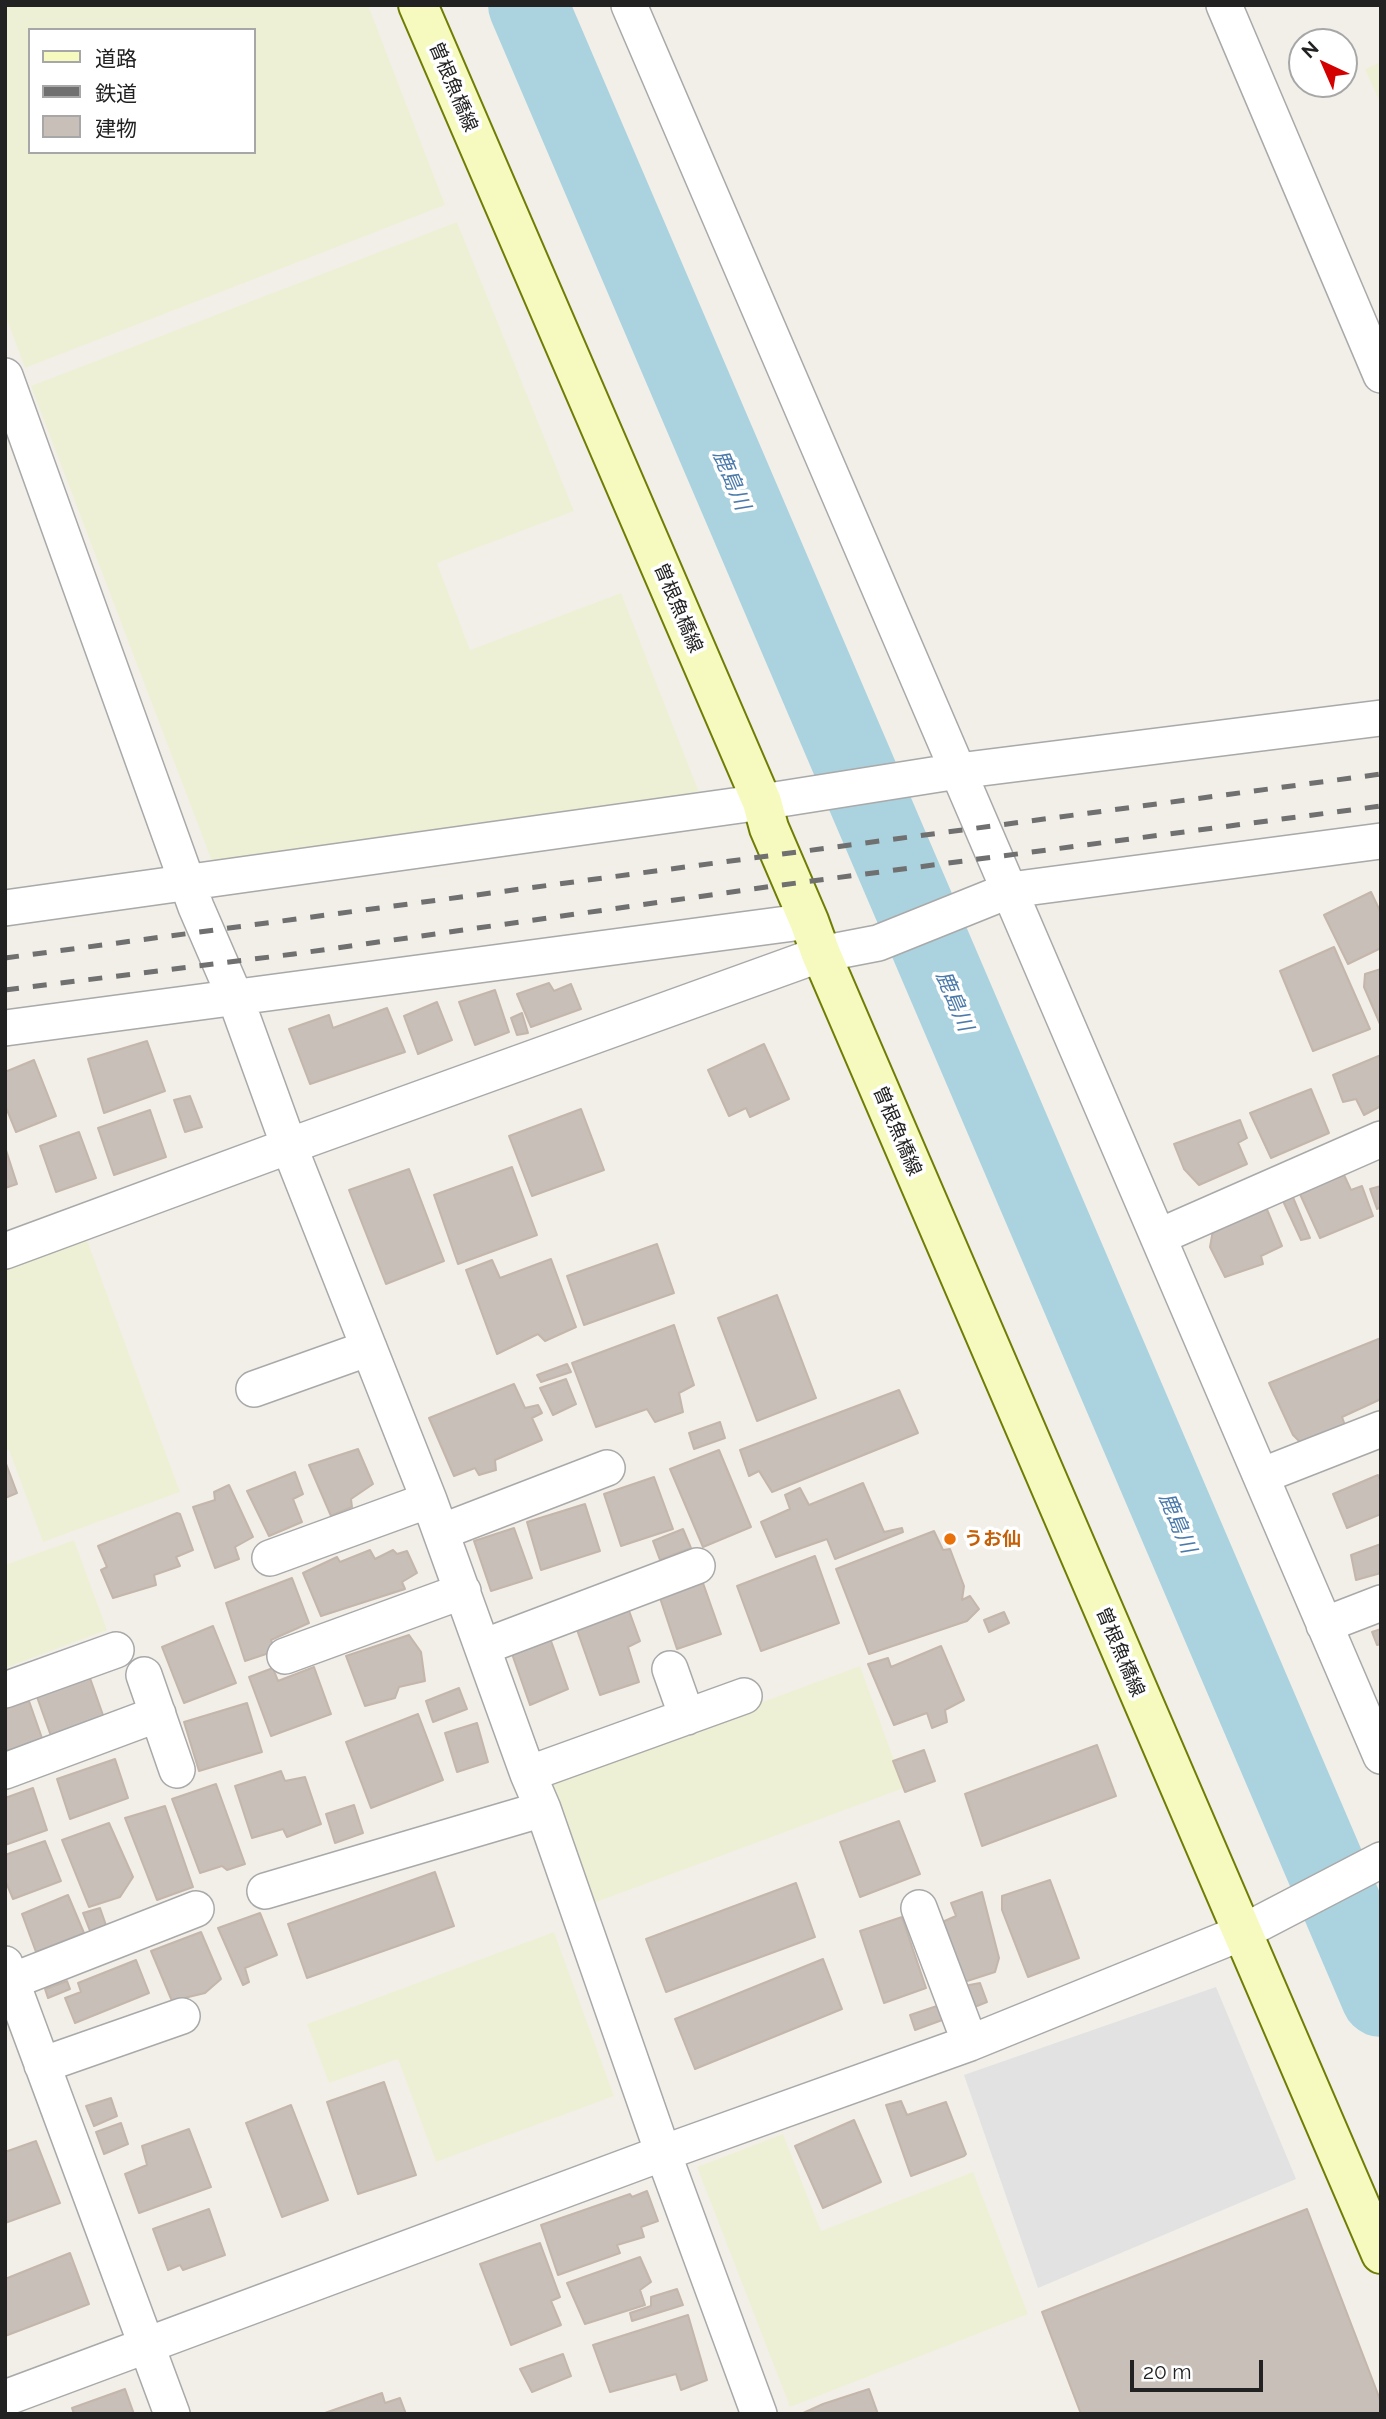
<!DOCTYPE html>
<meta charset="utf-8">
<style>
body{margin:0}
#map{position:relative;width:1386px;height:2419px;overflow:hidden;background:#f2efe9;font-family:Raleway,"Noto Sans JP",sans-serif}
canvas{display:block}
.frame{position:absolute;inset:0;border:7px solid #222;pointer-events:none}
.legend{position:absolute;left:28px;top:28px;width:228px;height:126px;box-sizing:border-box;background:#fff;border:2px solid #a7a7a7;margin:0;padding:9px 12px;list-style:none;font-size:21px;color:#222}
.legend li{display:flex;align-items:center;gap:14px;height:35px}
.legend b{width:35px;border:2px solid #a7a7a7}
.north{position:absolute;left:1288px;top:28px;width:70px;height:70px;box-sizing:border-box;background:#fff;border:2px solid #a7a7a7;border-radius:50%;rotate:316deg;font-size:19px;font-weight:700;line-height:28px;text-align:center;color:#222}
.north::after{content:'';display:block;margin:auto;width:24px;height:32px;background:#d40000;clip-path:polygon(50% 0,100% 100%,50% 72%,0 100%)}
.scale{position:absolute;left:1130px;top:2360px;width:133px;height:32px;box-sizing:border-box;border:4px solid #222;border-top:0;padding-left:9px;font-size:21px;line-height:24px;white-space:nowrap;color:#222;-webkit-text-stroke:5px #fff;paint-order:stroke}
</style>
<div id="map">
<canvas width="1386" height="2419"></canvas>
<div class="frame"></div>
<ul class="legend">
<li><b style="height:9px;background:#f7fabf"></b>道路</li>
<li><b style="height:9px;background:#707070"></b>鉄道</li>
<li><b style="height:19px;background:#c7bfb8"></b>建物</li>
</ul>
<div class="north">N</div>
<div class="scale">20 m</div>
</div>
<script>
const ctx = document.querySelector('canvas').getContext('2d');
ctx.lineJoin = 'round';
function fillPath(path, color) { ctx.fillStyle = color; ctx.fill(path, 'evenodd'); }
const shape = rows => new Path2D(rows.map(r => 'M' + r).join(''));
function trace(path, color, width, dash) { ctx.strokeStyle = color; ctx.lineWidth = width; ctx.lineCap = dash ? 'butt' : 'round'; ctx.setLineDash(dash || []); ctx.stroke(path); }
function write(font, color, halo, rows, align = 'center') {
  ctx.font = font + ' Raleway,"Noto Sans JP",sans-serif'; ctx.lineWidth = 7; ctx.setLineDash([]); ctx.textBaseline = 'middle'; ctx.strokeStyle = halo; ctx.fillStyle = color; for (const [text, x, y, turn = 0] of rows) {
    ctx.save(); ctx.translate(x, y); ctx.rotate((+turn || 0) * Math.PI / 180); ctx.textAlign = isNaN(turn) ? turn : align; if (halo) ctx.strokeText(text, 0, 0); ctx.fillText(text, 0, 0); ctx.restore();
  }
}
const farmland = shape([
 [5,5,368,5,445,205,25,368,5,314],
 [30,30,254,30,254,152,30,152],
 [1381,62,1381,105,1365,69],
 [457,222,574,511,437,563,470,650,621,593,699,792,213,864,31,386],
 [87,1240,180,1492,43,1542,9,1450,5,1451,5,1270],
 [74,1540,107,1630,5,1668,5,1565],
 [860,1666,904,1788,591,1904,546,1782],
 [554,1932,614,2096,436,2162,398,2059,329,2083,307,2024],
 [783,2134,821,2231,973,2172,1028,2314,790,2407,697,2167]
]);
const parking = shape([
 [1216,1987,1296,2179,1038,2288,964,2075]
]);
const river = shape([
 [528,5,1381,1997]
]);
const building = shape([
 [1371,892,1381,913,1381,948,1348,964,1324,915,1371,892],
 [1334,947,1370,1029,1313,1051,1280,971,1334,947],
 [1381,969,1381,1024,1380,1024,1364,987,1365,974,1381,969],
 [549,983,554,991,571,984,581,1009,531,1027,517,994,549,983],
 [495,990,509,1032,475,1045,459,1002,495,990],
 [437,1002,452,1040,418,1054,404,1016,437,1002],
 [387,1008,405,1052,310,1084,289,1029,329,1015,333,1028,387,1008],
 [522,1013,528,1033,517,1035,511,1018,522,1013],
 [147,1041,165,1091,104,1113,88,1059,147,1041],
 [764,1044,789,1099,750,1117,746,1108,729,1116,708,1070,764,1044],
 [1381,1055,1381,1106,1364,1115,1356,1099,1343,1102,1333,1075,1381,1055],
 [34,1060,56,1116,16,1132,5,1105,5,1072,34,1060],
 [1311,1089,1329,1133,1271,1158,1250,1113,1311,1089],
 [190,1096,202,1127,185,1132,174,1100,190,1096],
 [581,1109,604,1170,532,1196,509,1136,581,1109],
 [150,1110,166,1157,114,1175,98,1128,150,1110],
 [1240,1120,1247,1138,1238,1143,1247,1164,1199,1185,1184,1169,1174,1144,1240,1120],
 [79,1132,96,1178,56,1192,40,1146,79,1132],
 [5,1147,17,1184,5,1188,5,1147],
 [512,1167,537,1235,458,1264,434,1195,512,1167],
 [409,1169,444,1261,386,1284,349,1190,409,1169],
 [1344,1175,1351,1190,1362,1186,1373,1216,1320,1238,1299,1192,1344,1175],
 [1381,1186,1381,1207,1377,1209,1370,1189,1381,1186],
 [1292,1195,1310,1238,1301,1240,1283,1201,1292,1195],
 [1266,1207,1282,1246,1261,1256,1263,1264,1225,1277,1210,1247,1213,1230,1266,1207],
 [657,1244,674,1293,584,1325,567,1276,657,1244],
 [551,1259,576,1327,545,1341,538,1334,497,1354,466,1270,492,1260,500,1278,551,1259],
 [777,1295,816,1398,757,1421,718,1318,777,1295],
 [674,1325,694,1385,679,1393,683,1412,655,1422,647,1409,596,1427,572,1363,674,1325],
 [1381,1338,1381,1399,1342,1417,1346,1428,1302,1444,1293,1435,1269,1383,1381,1338],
 [567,1364,571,1372,541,1382,537,1375,567,1364],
 [566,1379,576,1404,553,1415,540,1388,566,1379],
 [514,1384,525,1408,538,1405,542,1413,532,1418,542,1440,495,1460,496,1470,479,1475,475,1468,454,1476,429,1418,514,1384],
 [899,1390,918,1433,772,1492,759,1471,749,1476,740,1450,899,1390],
 [720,1422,725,1438,694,1449,689,1433,720,1422],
 [358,1449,373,1484,351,1499,352,1507,331,1516,309,1465,358,1449],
 [719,1450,751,1527,703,1547,670,1469,719,1450],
 [5,1461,17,1493,5,1498,5,1461],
 [295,1472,303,1494,293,1499,302,1522,269,1536,247,1491,295,1472],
 [1378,1475,1381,1483,1381,1514,1347,1528,1333,1494,1378,1475],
 [654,1477,673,1529,621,1546,604,1494,654,1477],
 [863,1483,884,1532,902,1528,903,1532,835,1559,827,1539,776,1557,761,1522,790,1509,785,1495,800,1488,809,1505,863,1483],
 [229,1485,253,1537,235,1547,239,1559,215,1568,193,1507,215,1500,214,1492,229,1485],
 [585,1504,600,1551,541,1570,527,1522,585,1504],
 [177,1513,180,1514,193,1550,176,1557,180,1566,154,1575,156,1585,113,1598,101,1570,107,1567,98,1546,177,1513],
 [514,1528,532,1578,491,1591,474,1541,514,1528],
 [683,1529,691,1548,660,1560,653,1541,683,1529],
 [934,1531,943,1550,950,1549,964,1586,962,1600,970,1596,979,1609,967,1621,869,1654,836,1569,934,1531],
 [1381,1544,1381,1573,1356,1580,1351,1555,1381,1544],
 [370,1550,375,1559,393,1550,397,1554,407,1551,417,1573,402,1582,405,1589,321,1616,303,1573,337,1557,340,1562,370,1550],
 [815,1556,839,1623,761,1651,737,1586,815,1556],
 [292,1578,309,1623,271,1640,275,1651,245,1661,226,1603,292,1578],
 [703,1583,721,1634,677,1649,660,1598,703,1583],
 [628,1608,640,1641,628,1647,639,1682,600,1695,576,1627,628,1608],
 [1004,1612,1009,1623,989,1632,984,1620,1004,1612],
 [213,1626,236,1683,184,1703,162,1647,213,1626],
 [1381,1629,1381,1644,1377,1645,1372,1632,1381,1629],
 [409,1635,421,1652,425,1681,399,1687,395,1698,365,1706,346,1656,409,1635],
 [550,1638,568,1689,530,1705,512,1654,550,1638],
 [941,1646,964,1700,945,1710,947,1722,932,1728,927,1713,894,1725,868,1664,888,1658,891,1667,941,1646],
 [314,1667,331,1714,271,1736,249,1677,273,1668,278,1681,314,1667],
 [90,1678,104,1718,51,1736,37,1697,90,1678],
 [459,1688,467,1709,433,1722,426,1701,459,1688],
 [29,1701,43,1741,5,1755,5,1709,29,1701],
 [247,1703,262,1752,199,1771,184,1722,247,1703],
 [418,1714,443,1780,371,1808,346,1742,418,1714],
 [477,1723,488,1762,457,1772,445,1733,477,1723],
 [1097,1745,1116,1796,982,1846,965,1794,1097,1745],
 [924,1750,935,1781,905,1792,893,1761,924,1750],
 [115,1759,128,1798,70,1819,57,1779,115,1759],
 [281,1771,285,1781,305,1777,321,1824,287,1837,283,1829,252,1838,235,1786,281,1771],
 [216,1784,245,1864,227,1870,222,1866,200,1873,172,1799,216,1784],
 [33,1788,47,1830,5,1845,5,1798,33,1788],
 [354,1805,363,1833,335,1843,326,1814,354,1805],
 [165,1806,193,1887,157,1900,125,1818,165,1806],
 [899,1821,920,1874,860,1897,840,1842,899,1821],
 [109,1823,133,1877,120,1897,89,1907,62,1840,109,1823],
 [45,1841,61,1881,13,1899,5,1880,5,1855,45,1841],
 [435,1872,454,1926,307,1978,288,1924,435,1872],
 [1050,1880,1079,1958,1028,1977,1002,1910,1002,1896,1050,1880],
 [796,1883,815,1937,666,1992,646,1939,796,1883],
 [982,1892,999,1958,995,1972,964,1982,940,1923,956,1916,951,1903,982,1892],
 [68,1895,84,1933,36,1952,22,1914,68,1895],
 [100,1908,108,1931,92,1936,83,1913,100,1908],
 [260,1913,277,1955,245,1968,249,1982,243,1985,218,1928,260,1913],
 [902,1917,926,1988,884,2003,860,1931,902,1917],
 [201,1932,221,1979,205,1993,172,2001,151,1951,201,1932],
 [823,1959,842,2009,695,2069,675,2019,823,1959],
 [136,1960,149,1993,75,2023,65,1998,81,1992,78,1983,136,1960],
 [67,1981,70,1989,48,1998,45,1989,67,1981],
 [980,1983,987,2002,972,2008,964,1986,980,1983],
 [940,2005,945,2019,915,2030,910,2015,940,2005],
 [384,2082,416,2175,358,2194,327,2102,384,2082],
 [111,2098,117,2116,94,2126,86,2106,111,2098],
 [901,2101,907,2115,946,2102,966,2154,964,2156,911,2176,886,2105,901,2101],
 [291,2105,328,2200,282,2217,246,2123,291,2105],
 [854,2120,881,2182,823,2208,795,2146,854,2120],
 [121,2123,128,2144,104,2154,96,2132,121,2123],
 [189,2129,211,2187,139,2213,125,2174,147,2165,142,2146,189,2129],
 [36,2141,60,2203,5,2223,5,2152,36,2141],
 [647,2191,658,2221,641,2227,644,2237,617,2245,620,2253,558,2275,541,2225,630,2194,632,2197,647,2191],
 [209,2209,225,2255,183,2270,180,2265,168,2270,153,2229,209,2209],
 [1307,2209,1381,2402,1381,2414,1081,2414,1042,2312,1307,2209],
 [540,2243,560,2297,551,2301,561,2325,511,2345,480,2264,540,2243],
 [70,2253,89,2304,5,2336,5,2279,70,2253],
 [640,2257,651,2282,640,2290,645,2305,585,2324,567,2283,640,2257],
 [677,2289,683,2305,632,2321,630,2313,651,2306,651,2297,677,2289],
 [688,2315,707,2380,681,2390,676,2374,610,2392,593,2345,688,2315],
 [563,2354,571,2376,532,2392,520,2369,563,2354],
 [125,2389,134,2414,74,2414,72,2408,125,2389],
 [869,2389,878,2414,801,2414,823,2404,869,2389],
 [382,2393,385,2403,400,2398,406,2414,322,2414,382,2393]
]);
const minor = shape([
 [629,5,1381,1756],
 [1224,5,1381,375],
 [5,376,196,907,235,997,289,1146,429,1500,528,1774,543,1809,663,2153,759,2414],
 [5,908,762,802,958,771,1381,718],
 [5,1028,809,921],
 [1158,1237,1381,1139],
 [5,1251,289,1146,821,954,878,943,1010,890,1381,841],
 [254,1389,369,1348],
 [1261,1476,1381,1429],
 [441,1532,607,1468],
 [270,1558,429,1500],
 [1324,1625,1381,1603],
 [483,1647,697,1566],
 [285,1656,463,1591],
 [670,1669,687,1717],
 [144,1675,177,1770],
 [5,1690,116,1650],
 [5,1771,158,1714],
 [528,1774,744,1696],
 [265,1891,543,1809],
 [919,1908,970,2043],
 [5,1964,172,2414],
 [12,1981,196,1909],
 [42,2065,182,2016],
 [5,2398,663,2153,970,2043,1241,1933,1381,1860]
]);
const secondary = shape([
 [418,5,762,802,769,828,809,921,821,954,1381,2254]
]);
const rail = shape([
 [5,958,1381,774],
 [5,990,294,954,774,886,1381,806]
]);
const markers = [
 [950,1539,7,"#e8710a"]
];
const streetNames = [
 ["曽根魚橋線",453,87,67],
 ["曽根魚橋線",678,608,67],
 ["曽根魚橋線",897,1131,67],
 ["曽根魚橋線",1120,1652,67]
];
const foodNames = [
 ["うお仙",964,1539]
];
const waterNames = [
 ["鹿島川",731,480,67],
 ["鹿島川",954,1001,67],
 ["鹿島川",1177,1523,67]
];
fillPath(farmland, '#eef0d5');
fillPath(parking, '#e2e2e2');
trace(river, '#aad3df', 80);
fillPath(building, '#c7bfb8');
trace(building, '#c4b6ab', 2);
trace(minor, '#a9a9a9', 38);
trace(secondary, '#707d05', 42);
trace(minor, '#fff', 35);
trace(secondary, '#f7fabf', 38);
trace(rail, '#707070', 5, [14, 14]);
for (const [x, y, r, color] of markers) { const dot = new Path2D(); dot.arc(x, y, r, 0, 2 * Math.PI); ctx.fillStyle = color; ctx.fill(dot); trace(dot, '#fff', 2.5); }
write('19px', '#222', '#fff', streetNames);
write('bold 19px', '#c56008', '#fff', foodNames, 'left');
write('italic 21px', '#4a7aab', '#fff', waterNames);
</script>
